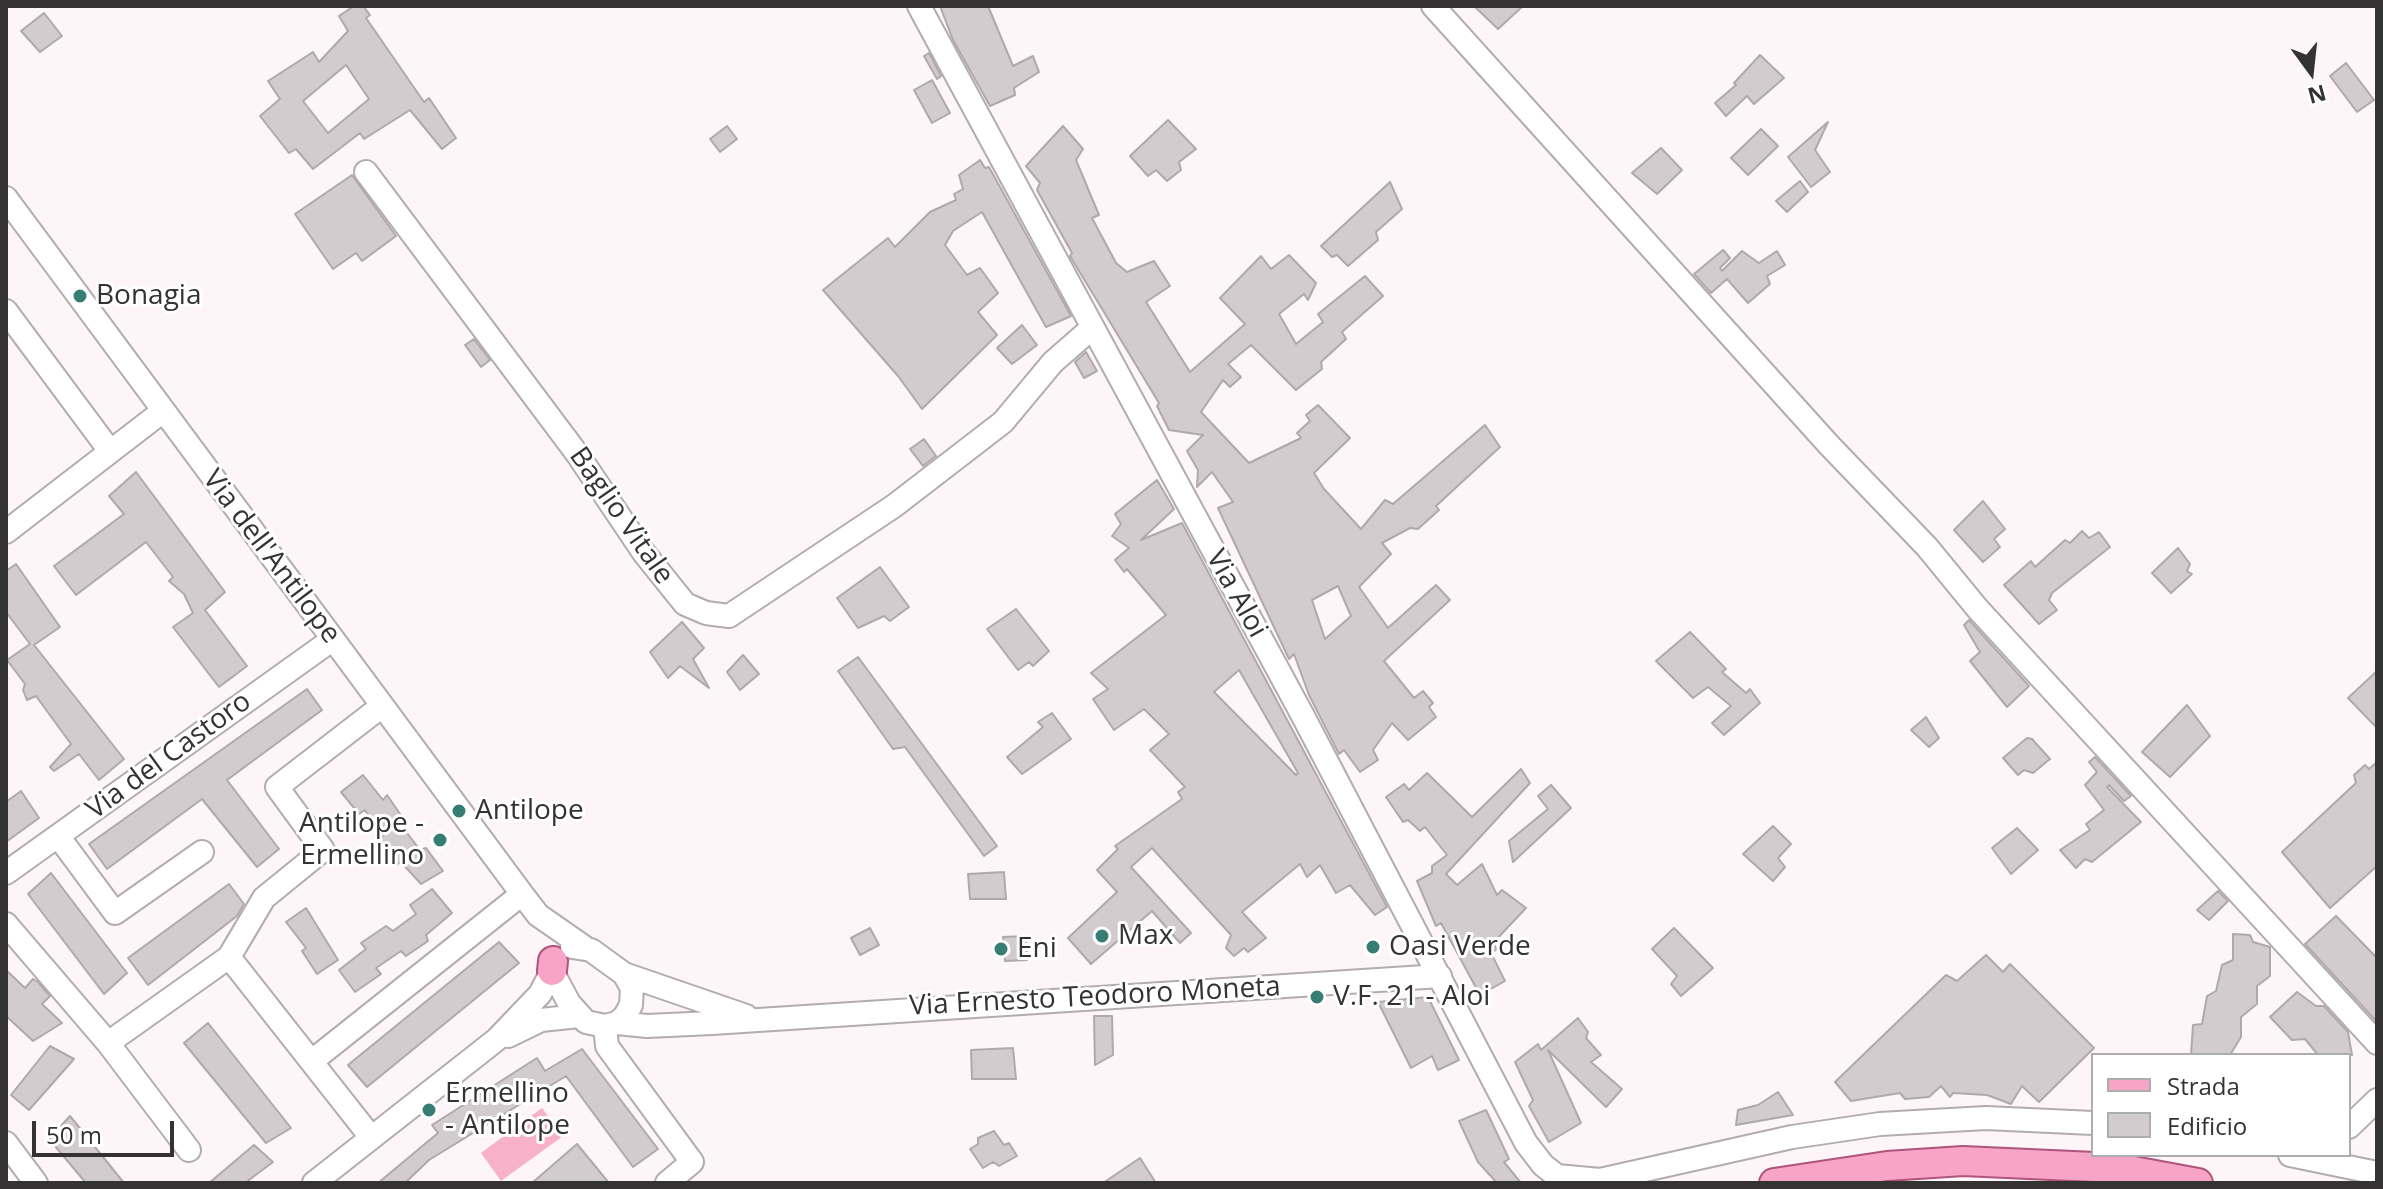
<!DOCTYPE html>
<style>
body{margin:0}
#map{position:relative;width:2383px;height:1189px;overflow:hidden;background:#fdf5f8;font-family:"Open Sans",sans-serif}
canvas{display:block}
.frame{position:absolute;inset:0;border:8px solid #353233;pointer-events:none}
.legend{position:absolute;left:2091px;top:1053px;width:260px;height:104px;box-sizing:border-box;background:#fff;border:2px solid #aeadad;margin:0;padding:10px 14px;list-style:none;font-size:24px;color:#353233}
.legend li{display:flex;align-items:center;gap:16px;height:40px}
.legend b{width:40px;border:2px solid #aeadad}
.north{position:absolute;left:2271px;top:32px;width:80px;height:80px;-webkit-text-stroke:6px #fff;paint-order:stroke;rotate:165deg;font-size:22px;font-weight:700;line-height:32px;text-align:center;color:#353233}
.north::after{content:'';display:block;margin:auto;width:28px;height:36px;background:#353233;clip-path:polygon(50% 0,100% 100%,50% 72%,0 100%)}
.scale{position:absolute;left:32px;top:1121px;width:142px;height:36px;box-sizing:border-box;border:4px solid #353233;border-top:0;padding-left:10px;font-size:24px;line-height:28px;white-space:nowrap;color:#353233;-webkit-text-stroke:6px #fff;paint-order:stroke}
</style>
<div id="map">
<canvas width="2383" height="1189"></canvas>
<div class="frame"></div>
<ul class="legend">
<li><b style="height:10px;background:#f7a4c6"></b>Strada</li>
<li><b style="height:22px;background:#d3ccce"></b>Edificio</li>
</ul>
<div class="north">N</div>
<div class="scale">50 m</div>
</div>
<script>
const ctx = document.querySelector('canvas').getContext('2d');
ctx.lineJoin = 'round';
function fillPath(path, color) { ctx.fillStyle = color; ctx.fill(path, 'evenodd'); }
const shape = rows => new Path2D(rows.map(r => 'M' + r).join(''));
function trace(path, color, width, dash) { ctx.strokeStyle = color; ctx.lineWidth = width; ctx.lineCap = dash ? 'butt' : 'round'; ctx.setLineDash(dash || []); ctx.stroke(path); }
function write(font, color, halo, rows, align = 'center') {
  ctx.font = font + ' "Open Sans",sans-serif'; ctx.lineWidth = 6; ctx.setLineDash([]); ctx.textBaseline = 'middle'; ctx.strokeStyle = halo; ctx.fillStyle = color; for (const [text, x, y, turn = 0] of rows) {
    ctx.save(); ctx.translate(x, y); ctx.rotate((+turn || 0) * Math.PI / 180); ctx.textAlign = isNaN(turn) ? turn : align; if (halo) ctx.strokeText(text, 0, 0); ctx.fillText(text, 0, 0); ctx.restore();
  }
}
const green = shape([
 [542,1108,563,1136,501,1181,481,1153]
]);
const building = shape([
 [354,6,363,6,370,15,366,18,424,102,429,98,456,138,442,149,410,110,364,139,360,133,313,169,296,149,289,153,260,116,280,99,268,81,313,52,319,62,348,31,339,16,354,6],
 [346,65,369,99,328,133,303,101,346,65],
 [940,6,988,6,1013,66,1033,56,1039,72,1014,88,1015,95,990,106,953,40,940,6],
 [1474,6,1523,6,1498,29,1474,6],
 [44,13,62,36,40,52,21,31,44,13],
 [929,53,941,76,937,79,924,56,929,53],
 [1760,55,1784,78,1754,104,1747,96,1726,116,1715,103,1736,85,1734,83,1760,55],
 [2346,63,2374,100,2357,112,2330,76,2346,63],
 [932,80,950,113,932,123,914,90,932,80],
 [1168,120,1196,149,1179,162,1181,170,1167,181,1156,170,1148,176,1130,156,1168,120],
 [1828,122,1815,150,1830,172,1811,187,1788,157,1828,122],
 [727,126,737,139,720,152,710,139,727,126],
 [1063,126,1083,149,1076,160,1099,215,1092,218,1116,263,1127,272,1154,261,1170,286,1146,302,1190,372,1245,324,1220,298,1261,256,1271,269,1289,255,1316,283,1308,300,1304,294,1279,314,1296,344,1323,322,1318,314,1365,276,1383,296,1342,332,1346,339,1321,362,1322,369,1296,390,1251,345,1228,364,1241,377,1230,387,1223,380,1201,412,1249,463,1301,438,1297,433,1310,421,1306,415,1318,405,1350,438,1314,473,1324,489,1361,529,1385,500,1393,504,1485,425,1500,447,1436,506,1439,510,1418,529,1410,528,1382,543,1391,554,1359,587,1388,628,1436,585,1450,600,1384,661,1414,698,1423,691,1433,703,1429,707,1436,717,1408,740,1392,723,1373,750,1378,760,1360,772,1344,750,1339,754,1309,695,1294,654,1289,659,1218,508,1233,502,1212,472,1197,487,1198,470,1187,451,1203,435,1169,430,1157,406,1159,403,1070,256,1072,253,1037,190,1040,183,1026,166,1063,126],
 [1338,586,1351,616,1325,639,1312,600,1338,586],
 [1761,129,1778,146,1748,175,1731,158,1761,129],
 [1661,148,1682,170,1657,194,1632,173,1661,148],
 [980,160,985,168,989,167,1071,316,1046,327,982,212,953,231,945,245,967,275,980,268,998,293,978,312,997,335,922,409,898,376,823,290,888,238,895,247,930,212,956,200,954,194,963,189,959,175,980,160],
 [352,175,396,236,362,261,356,253,333,269,295,214,352,175],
 [1800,181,1808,192,1787,212,1776,201,1800,181],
 [1390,182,1402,209,1376,232,1378,240,1348,266,1337,255,1332,257,1321,246,1390,182],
 [1723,250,1730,258,1720,268,1722,271,1742,251,1759,263,1777,251,1785,265,1767,276,1770,284,1748,303,1727,279,1711,293,1694,274,1723,250],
 [1022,325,1037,345,1012,364,997,348,1022,325],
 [474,339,490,360,481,367,465,345,474,339],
 [1086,352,1097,371,1084,378,1075,362,1086,352],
 [924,439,936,456,923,466,910,449,924,439],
 [136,472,225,592,205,610,247,666,219,687,173,627,193,613,184,594,169,581,173,577,146,542,76,595,54,566,124,514,109,496,136,472],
 [1157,480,1174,509,1141,540,1182,523,1387,907,1375,915,1350,885,1336,893,1320,865,1307,877,1300,864,1242,912,1266,938,1248,952,1244,948,1234,956,1226,948,1231,935,1152,848,1131,867,1191,933,1180,943,1152,911,1091,964,1068,938,1117,892,1097,870,1118,849,1115,846,1182,799,1178,792,1185,787,1150,750,1169,734,1144,709,1114,730,1093,699,1108,689,1091,673,1166,615,1127,569,1124,572,1115,560,1129,548,1112,536,1121,524,1115,514,1157,480],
 [1239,670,1298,773,1296,775,1214,692,1239,670],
 [1983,501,2005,529,1994,539,2000,547,1983,562,1954,530,1983,501],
 [2082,531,2089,538,2099,532,2110,547,2052,593,2049,600,2057,610,2039,624,2004,585,2031,561,2035,567,2065,540,2070,543,2082,531],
 [2178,548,2190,564,2187,571,2192,574,2171,593,2152,573,2178,548],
 [16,564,60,627,34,645,124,759,99,780,79,754,54,771,50,767,71,744,36,696,27,700,23,690,25,684,7,660,30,644,6,612,6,571,16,564],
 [880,567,909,607,890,621,884,616,858,628,837,598,880,567],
 [1016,609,1049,651,1033,666,1029,662,1018,670,987,629,1016,609],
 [1969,620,2029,686,2007,707,1970,661,1980,652,1964,625,1969,620],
 [682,622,704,648,693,659,709,688,680,666,668,678,650,652,682,622],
 [1690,632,1726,669,1722,672,1746,693,1750,689,1760,703,1724,735,1712,723,1731,706,1708,687,1693,698,1656,661,1690,632],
 [743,655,759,674,740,690,727,672,743,655],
 [858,657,997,846,984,856,905,747,893,749,838,671,858,657],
 [2377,671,2377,728,2348,698,2377,671],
 [307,689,322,710,227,780,279,849,257,867,202,799,107,869,89,844,307,689],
 [2187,705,2210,736,2170,777,2142,752,2187,705],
 [1052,713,1071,739,1022,774,1007,757,1043,727,1038,722,1052,713],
 [1926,717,1939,738,1929,747,1911,730,1926,717],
 [2027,738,2032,739,2050,759,2033,773,2024,770,2018,775,2003,758,2027,738],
 [2095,757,2131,796,2124,801,2109,785,2107,787,2141,822,2092,862,2085,859,2076,868,2060,850,2090,830,2086,824,2104,810,2085,785,2097,772,2089,762,2095,757],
 [2377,762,2377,866,2330,908,2282,852,2356,783,2354,775,2365,765,2369,769,2377,762],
 [1521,769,1530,783,1446,874,1457,885,1482,864,1497,895,1502,890,1526,908,1493,943,1497,949,1491,953,1505,981,1480,995,1441,923,1436,926,1417,881,1432,873,1432,866,1447,855,1425,827,1420,831,1408,820,1403,822,1386,797,1404,784,1409,790,1427,773,1472,817,1521,769],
 [363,775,383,800,387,795,407,824,404,829,420,850,426,848,443,871,421,884,401,862,396,865,378,843,383,836,365,810,359,814,341,792,363,775],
 [1551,785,1571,808,1513,862,1509,841,1548,809,1538,796,1551,785],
 [21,791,39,818,6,842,6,802,21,791],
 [1773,826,1791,844,1778,858,1785,867,1773,881,1743,854,1773,826],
 [2017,828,2038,850,2011,874,1992,848,2017,828],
 [1004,872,1006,899,970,899,968,874,1004,872],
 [51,873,127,973,104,994,28,894,51,873],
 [229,884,244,904,237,916,148,985,128,958,229,884],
 [432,889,452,913,426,935,428,941,406,956,401,951,376,968,381,974,355,992,339,970,366,949,361,943,386,926,393,931,416,914,410,905,432,889],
 [2218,891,2228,901,2209,920,2197,910,2218,891],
 [306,908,338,960,317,974,302,951,306,948,286,922,306,908],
 [2336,916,2377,958,2377,1022,2305,944,2336,916],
 [870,928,879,945,860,955,851,938,870,928],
 [1674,928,1713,968,1681,996,1671,984,1677,976,1652,949,1674,928],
 [2233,934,2250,935,2253,942,2270,947,2270,976,2257,986,2257,1004,2241,1017,2241,1037,2230,1055,2191,1055,2193,1025,2202,1024,2207,996,2216,991,2222,965,2233,960,2233,934],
 [1026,936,1027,960,1005,961,1003,937,1026,936],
 [499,942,519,963,367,1087,348,1065,499,942],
 [1986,955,2003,972,2010,964,2094,1048,2039,1102,2022,1086,2011,1104,1987,1095,1953,1093,1950,1097,1941,1086,1929,1097,1905,1099,1900,1093,1851,1101,1835,1082,1946,975,1957,981,1986,955],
 [6,970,25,988,33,979,38,982,50,996,42,1004,62,1023,33,1041,6,1016,6,970],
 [2297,992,2316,1006,2324,1006,2348,1032,2352,1055,2318,1055,2305,1039,2292,1040,2270,1017,2297,992],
 [1428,997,1459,1060,1438,1070,1432,1056,1411,1068,1378,1002,1428,997],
 [1094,1016,1112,1016,1113,1055,1095,1065,1094,1016],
 [1578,1018,1588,1032,1586,1038,1601,1055,1591,1062,1622,1089,1606,1107,1548,1050,1581,1123,1549,1142,1529,1106,1533,1100,1515,1062,1538,1044,1541,1050,1578,1018],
 [208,1023,291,1128,266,1143,184,1043,208,1023],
 [50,1046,74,1059,29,1110,11,1095,50,1046],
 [1013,1048,1016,1079,972,1079,971,1050,1013,1048],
 [582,1049,658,1149,633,1167,566,1076,429,1160,405,1183,378,1183,438,1133,432,1125,537,1058,545,1071,582,1049],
 [1778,1092,1793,1115,1736,1125,1738,1110,1758,1105,1778,1092],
 [1486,1110,1509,1159,1504,1162,1521,1183,1497,1183,1478,1162,1459,1121,1486,1110],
 [70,1116,124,1183,86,1183,49,1139,70,1116],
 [994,1131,1004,1145,1009,1143,1017,1156,999,1166,993,1162,983,1168,970,1149,978,1144,978,1138,994,1131],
 [577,1144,609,1183,532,1183,577,1144],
 [254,1145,273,1162,245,1183,209,1183,254,1145],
 [1140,1158,1156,1183,1103,1183,1140,1158]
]);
const minor = shape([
 [919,6,1303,716,1526,1143,1543,1165,1557,1176,1600,1180,1792,1137,1880,1124,1986,1118,2093,1123],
 [1433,6,1829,445,1927,547,1977,608,2377,1043],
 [366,172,578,455,644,553,685,604,706,613,729,616,894,506,1003,422,1053,362,1092,328],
 [6,198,522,894,538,915,584,947],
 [6,311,110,451],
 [6,532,163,411],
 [58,836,115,913,202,852],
 [6,873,333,639],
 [6,924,108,1043,229,957,264,898,323,850,277,787,382,706],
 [229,957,370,1136],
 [552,971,569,1003,586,1022,605,1026,617,1023,625,1016,631,1005,632,988,624,974,591,950,572,947],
 [624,974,746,1016],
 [617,1023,647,1026,712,1023,1440,976],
 [605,1026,607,1046,692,1162,667,1183],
 [508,1036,541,1020,579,1016],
 [108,1043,189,1150],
 [312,1061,522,894],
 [2349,1127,2377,1100],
 [6,1143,36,1183],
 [2290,1155,2377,1173],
 [314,1183,496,1040,540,994,552,971]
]);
const major = shape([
 [552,971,553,961],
 [1774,1183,1887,1166,1963,1161,2117,1168,2198,1183]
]);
const markers = [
 [80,296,8,"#367d74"],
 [459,811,8,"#367d74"],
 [440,840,8,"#367d74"],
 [1102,936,8,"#367d74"],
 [1373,947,8,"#367d74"],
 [1001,949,8,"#367d74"],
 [1317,997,8,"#367d74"],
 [429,1110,8,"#367d74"]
];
const poiNames = [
 ["Bonagia",96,296],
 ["Antilope",475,811],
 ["Antilope -",424,824,"right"],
 ["Ermellino",424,856,"right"],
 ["Max",1118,936],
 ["Oasi Verde",1389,947],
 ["Eni",1017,949],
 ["V.F. 21 - Aloi",1333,997],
 ["Ermellino",445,1094],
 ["- Antilope",445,1126]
];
const streetNames = [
 ["Baglio Vitale",621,516,55],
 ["Via dell'Antilope",271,557,53],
 ["Via Aloi",1236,594,61],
 ["Via del Castoro",169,756,-36],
 ["Via Ernesto Teodoro Moneta",1095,997,-3]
];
fillPath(green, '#f7b1c9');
fillPath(building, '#d3ccce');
trace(building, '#b0a8ab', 2);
trace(minor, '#b3acae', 26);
trace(major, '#af547a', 32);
trace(minor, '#fff', 22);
trace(major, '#f7a4c6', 28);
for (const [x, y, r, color] of markers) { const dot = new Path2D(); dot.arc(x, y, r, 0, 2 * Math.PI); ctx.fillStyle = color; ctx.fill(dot); trace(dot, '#fff', 3); }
write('28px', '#353233', '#fff', poiNames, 'left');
write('28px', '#353233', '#fff', streetNames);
</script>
